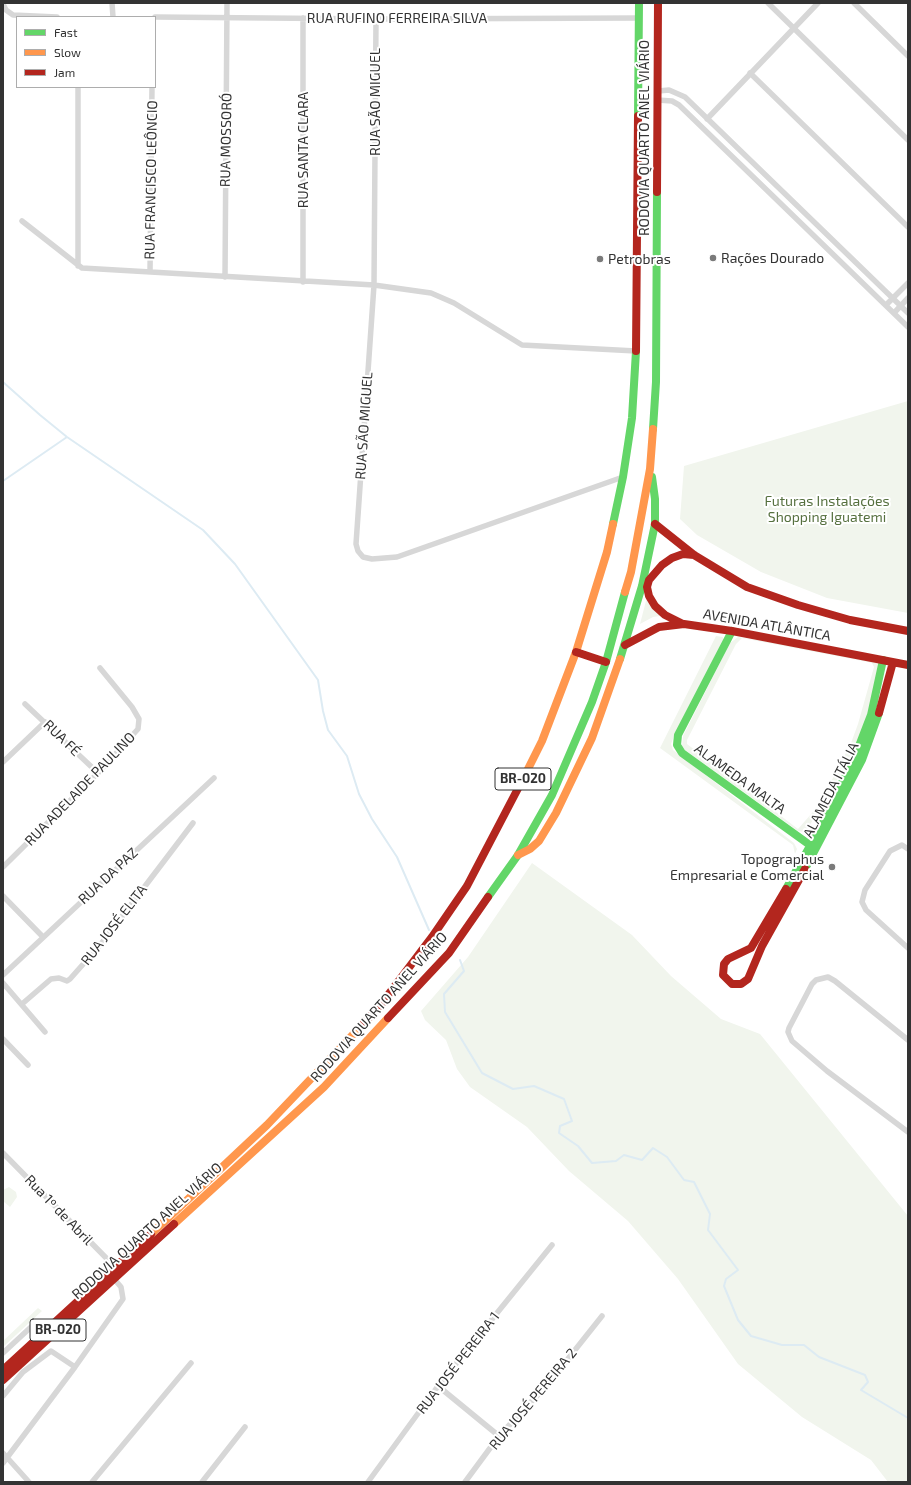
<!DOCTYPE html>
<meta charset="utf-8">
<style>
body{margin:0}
#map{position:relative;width:911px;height:1485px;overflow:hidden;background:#fff;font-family:"Exo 2",sans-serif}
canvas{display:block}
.frame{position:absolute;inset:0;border:4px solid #333;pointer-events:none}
.legend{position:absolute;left:16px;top:16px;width:140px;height:72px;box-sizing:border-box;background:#fff;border:1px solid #adadad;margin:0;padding:5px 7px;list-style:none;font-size:12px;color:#333}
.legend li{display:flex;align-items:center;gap:8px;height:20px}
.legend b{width:20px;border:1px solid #adadad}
</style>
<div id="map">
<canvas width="911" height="1485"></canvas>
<div class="frame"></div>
<ul class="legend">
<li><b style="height:5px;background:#63d668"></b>Fast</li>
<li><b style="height:5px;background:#ff974d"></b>Slow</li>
<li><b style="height:5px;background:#b3261e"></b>Jam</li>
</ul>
</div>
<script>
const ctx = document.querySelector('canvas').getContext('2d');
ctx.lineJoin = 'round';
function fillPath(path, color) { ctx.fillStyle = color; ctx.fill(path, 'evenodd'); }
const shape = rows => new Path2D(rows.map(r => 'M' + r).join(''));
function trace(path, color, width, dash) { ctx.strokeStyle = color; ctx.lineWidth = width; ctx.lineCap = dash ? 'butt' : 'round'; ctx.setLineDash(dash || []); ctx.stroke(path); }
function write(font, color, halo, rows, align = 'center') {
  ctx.font = font + ' "Exo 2",sans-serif'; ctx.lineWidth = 4; ctx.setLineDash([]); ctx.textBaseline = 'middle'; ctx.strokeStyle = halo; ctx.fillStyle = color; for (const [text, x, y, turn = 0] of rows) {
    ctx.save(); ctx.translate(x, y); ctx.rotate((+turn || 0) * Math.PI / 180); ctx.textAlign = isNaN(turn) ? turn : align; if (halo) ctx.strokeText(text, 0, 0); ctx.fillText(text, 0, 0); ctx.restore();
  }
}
const green = shape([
 [908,401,908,613,827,598,761,572,697,535,680,519,684,466],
 [647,597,660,616,653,617,640,624],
 [716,636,723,637,723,640,675,733,671,744,673,750,794,843,797,849,795,854,793,845,660,748],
 [738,637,879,660,872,701,858,745,808,828,804,832,798,831,685,750,682,746,683,736,730,643],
 [742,638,868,662,872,663,874,667,858,724,851,743,819,805,798,829,687,744,687,740,736,644],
 [532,863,632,935,671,976,721,1019,760,1034,908,1216,908,1482,888,1482,871,1460,802,1417,738,1364,678,1279,628,1221,569,1171,527,1127,470,1087,457,1069,446,1040,425,1020,421,1011,468,957],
 [9,1187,16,1192,17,1197,10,1207,3,1201,3,1190],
 [38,1308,42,1311,3,1347,3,1341]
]);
const stream = shape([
 [3,382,40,415,67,437,203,530,235,564,318,680,323,711,328,730,347,756,359,794,372,819,397,857,429,930],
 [3,481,67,437],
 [460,960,464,971,444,994,445,1012,482,1073,513,1089,534,1086,564,1099,572,1121,560,1126,559,1133,578,1146,592,1163,616,1161,624,1155,642,1160,653,1148,667,1157,684,1180,694,1182,710,1214,708,1230,738,1270,726,1279,724,1286,738,1320,751,1336,782,1345,804,1345,819,1357,865,1375,868,1382,861,1390,908,1418]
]);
const street = shape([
 [112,3,113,17],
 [768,3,908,140],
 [854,3,908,56],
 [3,4,6,10,13,15,57,17],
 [155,17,376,19,639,18],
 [376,19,374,285,356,544,358,551,363,557,372,559,397,557,623,477],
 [750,73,908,227],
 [658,91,669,90,685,97,908,313],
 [657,100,672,101,679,105,908,327],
 [707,119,818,3],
 [22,221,82,268,374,285,431,293,454,303,522,345,636,351],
 [78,266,78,87],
 [150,272,152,87],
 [225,277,227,3],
 [303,282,303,18],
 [886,305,908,283],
 [894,313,908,298],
 [25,704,98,773],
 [3,762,45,722],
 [908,849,902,845,890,851,865,890,862,902,866,910,908,948],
 [3,867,98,773,138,729,139,719,132,707,100,668],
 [3,896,43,937],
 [3,975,214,778],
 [3,983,45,1032],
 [22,1004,51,979,59,978,67,981,70,979,101,944,193,823],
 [3,1039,28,1065],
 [908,1040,835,981,828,977,816,980,812,984,789,1028,788,1032,792,1041,827,1071,908,1132],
 [3,1153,116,1268],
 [3,1353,31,1327,38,1324,56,1321],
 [438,1386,499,1436],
 [3,1396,23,1372,51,1351,75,1367],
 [3,1453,29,1482],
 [3,1463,75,1367,123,1299,121,1287,115,1280],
 [92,1482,191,1363],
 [202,1482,245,1427],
 [368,1482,438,1386,552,1245],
 [465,1482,499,1436,548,1384,602,1316]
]);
const fast = shape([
 [638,116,639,3],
 [653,429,656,382,657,192],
 [613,524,623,477,632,418,636,351],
 [732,631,678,735,677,745,682,753,814,848],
 [620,659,642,586,655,524,655,499,652,477],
 [805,869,862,760,879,713],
 [786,889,810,846,854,759,871,715,883,660],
 [488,897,518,855,552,795,592,702,606,662,625,592]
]);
const slow = shape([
 [625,592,631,572,650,469,653,429],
 [524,777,542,741,576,652,607,552,613,524],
 [518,855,530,849,539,841,556,813,592,738,620,659],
 [174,1224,324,1087,388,1018],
 [151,1234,267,1125,364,1023]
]);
const jam = shape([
 [657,192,658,3],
 [636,351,638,116],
 [655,524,694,555,747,587,798,605,850,620,908,631],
 [683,624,665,615,655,606,649,596,647,587,649,580,662,565,672,558,683,554,694,555],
 [625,645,659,627,684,624,732,631,908,665],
 [576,652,606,662],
 [879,713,893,662],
 [786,889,751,948,728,959,724,964,723,975,732,984,741,984,748,979,762,946,805,869],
 [388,1018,449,953,488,897],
 [364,1023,379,1007,432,937,467,886,524,777],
 [3,1370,151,1234],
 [3,1380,174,1224]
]);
const markers = [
 [713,258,4,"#7a7a7a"],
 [600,259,4,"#7a7a7a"],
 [832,867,4,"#7a7a7a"]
];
const shields = [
 [523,779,56],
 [58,1330,56]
];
const shieldNames = [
 ["BR-020",523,779],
 ["BR-020",58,1330]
];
const streetNames = [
 ["RUA RUFINO FERREIRA SILVA",397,18],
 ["RUA SÃO MIGUEL",375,102,-90],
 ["RODOVIA QUARTO ANEL VIÁRIO",644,138,-90],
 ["RUA MOSSORÓ",226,140,-89],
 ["RUA SANTA CLARA",303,150,-90],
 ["RUA FRANCISCO LEÔNCIO",151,180,-89],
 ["RUA SÃO MIGUEL",364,426,-86],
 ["AVENIDA ATLÂNTICA",767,625,10],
 ["RUA FÉ",62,738,44],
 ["ALAMEDA MALTA",740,779,36],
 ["RUA ADELAIDE PAULINO",80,789,-46],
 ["ALAMEDA ITÁLIA",831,790,-63],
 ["RUA DA PAZ",108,876,-43],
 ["RUA JOSÉ ELITA",114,925,-52],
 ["RODOVIA QUARTO ANEL VIÁRIO",379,1007,-48],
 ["Rua 1º de Abril",59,1210,46],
 ["RODOVIA QUARTO ANEL VIÁRIO",147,1231,-42],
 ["RUA JOSÉ PEREIRA 1",458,1363,-52],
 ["RUA JOSÉ PEREIRA 2",533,1399,-50]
];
const poiNames = [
 ["Rações Dourado",721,258],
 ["Petrobras",608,259],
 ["Topographus",824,859,"right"],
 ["Empresarial e Comercial",824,875,"right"]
];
const parkNames = [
 ["Futuras Instalações",827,501],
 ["Shopping Iguatemi",827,517]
];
fillPath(green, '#f1f5ed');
trace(stream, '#ddebf3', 2);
trace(street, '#d7d7d7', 5.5);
trace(fast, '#63d668', 8);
trace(slow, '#ff974d', 8);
trace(jam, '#b3261e', 8);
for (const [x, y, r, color] of markers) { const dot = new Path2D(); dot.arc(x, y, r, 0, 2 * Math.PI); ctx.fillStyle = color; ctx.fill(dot); trace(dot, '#fff', 1.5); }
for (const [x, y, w] of shields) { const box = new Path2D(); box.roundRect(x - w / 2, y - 11, w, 22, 3); ctx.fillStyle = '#fff'; ctx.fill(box); trace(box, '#333', 1); }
write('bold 13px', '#333', null, shieldNames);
write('14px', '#333', '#fff', streetNames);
write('14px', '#333', '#fff', poiNames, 'left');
write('14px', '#56703f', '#fff', parkNames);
</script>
